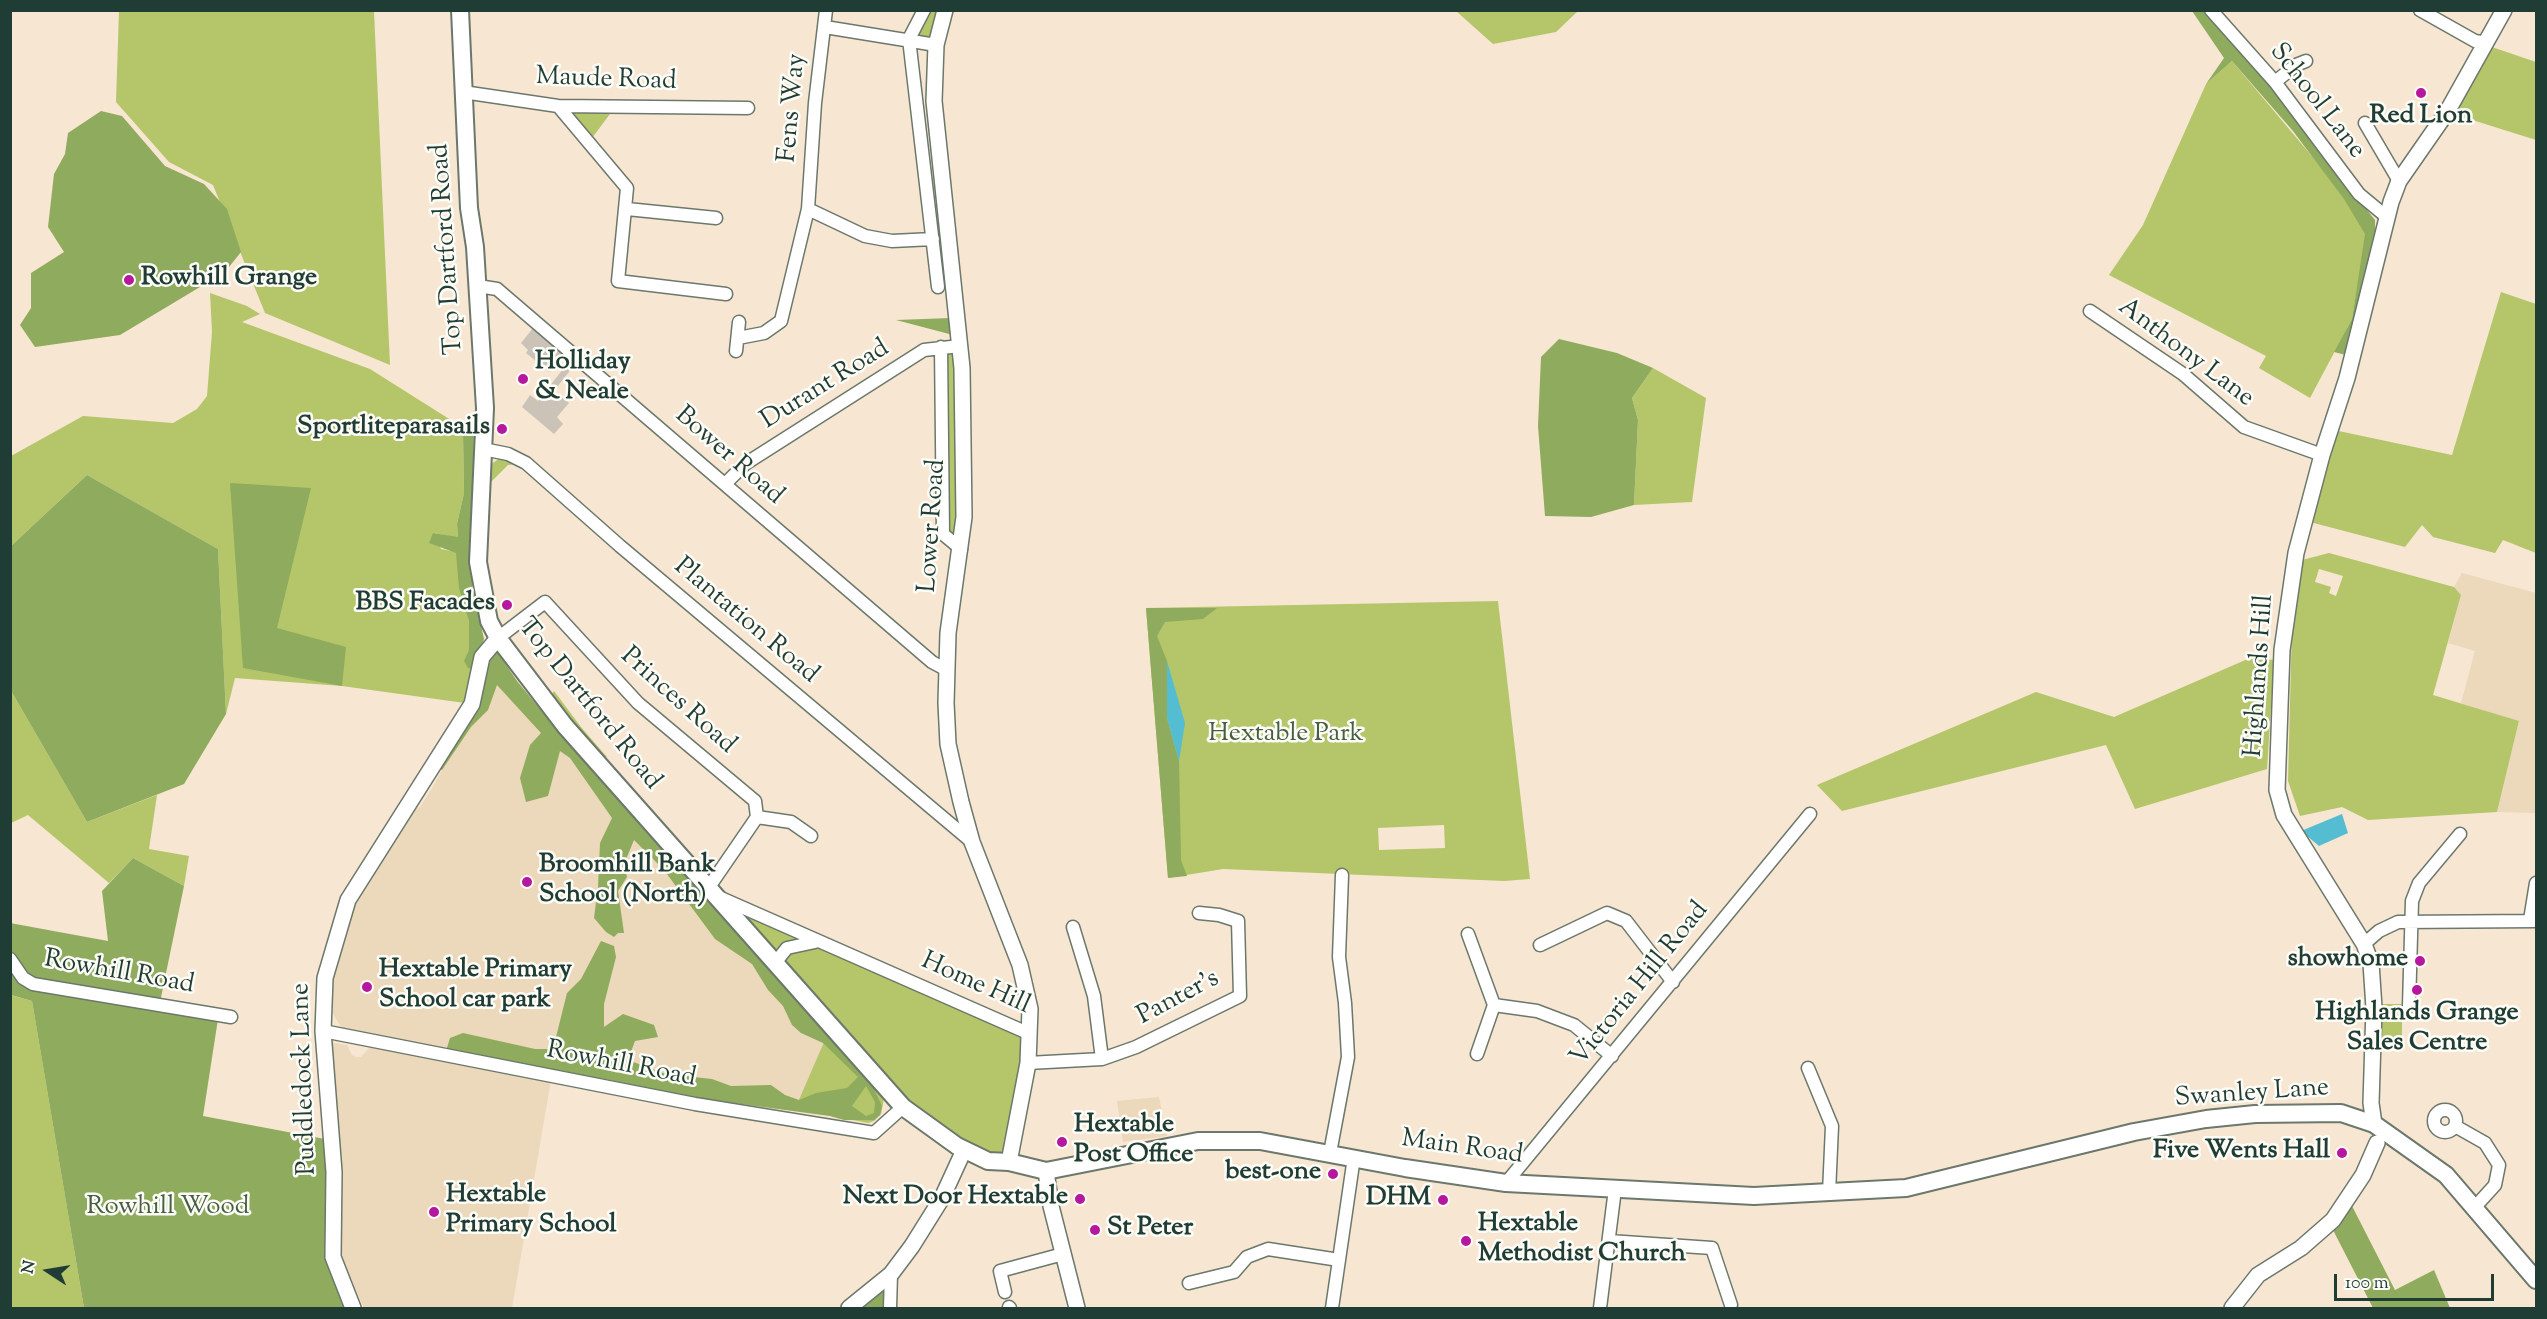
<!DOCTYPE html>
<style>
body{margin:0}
#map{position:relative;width:2547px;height:1319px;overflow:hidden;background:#f7e6d1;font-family:"Sorts Mill Goudy",serif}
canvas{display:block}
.frame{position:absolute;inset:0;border:12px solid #1f3d34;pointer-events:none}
.north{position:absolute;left:18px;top:1241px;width:60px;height:60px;-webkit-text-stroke:4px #fdfcf7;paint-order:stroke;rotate:282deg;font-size:16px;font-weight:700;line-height:24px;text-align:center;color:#1f3d34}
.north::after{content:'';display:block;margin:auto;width:21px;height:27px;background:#1f3d34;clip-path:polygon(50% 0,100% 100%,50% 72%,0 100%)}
.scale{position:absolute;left:2334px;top:1274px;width:160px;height:27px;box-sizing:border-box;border:3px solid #1f3d34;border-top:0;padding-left:8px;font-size:18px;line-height:21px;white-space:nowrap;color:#1f3d34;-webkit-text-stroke:4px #fdfcf7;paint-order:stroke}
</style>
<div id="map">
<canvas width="2547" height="1319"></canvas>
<div class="frame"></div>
<div class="north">N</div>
<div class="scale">100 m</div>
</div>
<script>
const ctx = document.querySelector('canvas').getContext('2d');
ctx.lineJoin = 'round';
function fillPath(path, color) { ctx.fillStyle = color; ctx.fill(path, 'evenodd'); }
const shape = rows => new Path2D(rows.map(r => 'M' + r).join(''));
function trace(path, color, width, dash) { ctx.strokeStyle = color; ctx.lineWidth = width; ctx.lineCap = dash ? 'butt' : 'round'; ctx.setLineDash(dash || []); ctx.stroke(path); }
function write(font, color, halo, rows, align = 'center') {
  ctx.font = font + ' "Sorts Mill Goudy",serif'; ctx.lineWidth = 5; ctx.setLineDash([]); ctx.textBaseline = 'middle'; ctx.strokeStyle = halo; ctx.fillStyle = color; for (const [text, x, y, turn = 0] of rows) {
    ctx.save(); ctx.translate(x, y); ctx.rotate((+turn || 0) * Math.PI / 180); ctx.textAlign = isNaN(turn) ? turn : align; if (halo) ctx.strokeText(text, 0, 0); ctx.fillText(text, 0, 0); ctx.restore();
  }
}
const built = shape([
 [2462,573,2536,593,2536,813,2497,812,2519,722,2461,703,2475,651,2448,643,2461,595,2454,587],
 [494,647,517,681,566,741,848,1057,844,1120,830,1116,689,1097,342,1029,329,1007,330,979,352,900,407,813,420,807,434,785,442,770,437,767],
 [329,1042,347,1045,352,1055,356,1057,361,1057,371,1046,551,1080,512,1308,364,1308,339,1254],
 [1159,1097,1167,1136,1123,1142,1117,1101]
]);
const industrial = shape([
 [537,323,567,349,549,372,526,353,528,350,521,343],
 [574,355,579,359,554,391,569,403,557,417,563,424,554,434,522,407,530,395,538,401]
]);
const green = shape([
 [119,11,374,11,390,365,265,313,213,185,169,162,116,102],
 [924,11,945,11,936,45,910,39],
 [1456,11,1578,11,1556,32,1493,44],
 [2486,45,2536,62,2536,140,2447,112],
 [2232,61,2368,223,2352,319,2310,398,2259,368,2266,356,2109,275,2143,225,2206,84],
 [558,106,616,106,589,142],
 [2501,292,2536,304,2536,553,2503,540,2495,553,2433,537,2422,525,2405,547,2310,522,2334,430,2452,455],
 [210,293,247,306,260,314,242,322,370,369,454,422,468,426,463,433,464,493,457,524,458,538,434,533,441,549,456,552,469,621,469,650,479,670,472,704,342,686,235,678,226,714,218,549,87,475,11,546,11,456,83,416,173,423,197,409,207,396,212,332],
 [950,352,954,356,957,532,953,534,948,528,944,356],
 [1653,368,1706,398,1692,502,1634,505,1638,420,1632,398],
 [500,458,519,464,508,465,491,482,488,533,483,532,487,467],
 [2329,553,2454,587,2461,595,2433,695,2519,721,2497,812,2368,820,2342,807,2300,816,2288,781,2292,626,2302,560],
 [2319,569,2343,576,2336,596,2329,593,2331,587,2315,582],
 [1498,601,1530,879,1504,881,1223,869,1168,878,1146,608],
 [1444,825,1445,848,1379,850,1378,828],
 [2250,658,2274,660,2267,769,2135,809,2106,745,1842,811,1817,785,2036,692,2114,717],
 [10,689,87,822,157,795,149,849,189,856,184,886,133,858,109,883,28,815,11,823],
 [554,691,581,727,607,757,604,759,546,701],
 [718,897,1030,1034,1010,1161,936,1132],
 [10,995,32,1001,84,1308,11,1308],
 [2379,1004,2402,1004,2402,1040,2378,1042],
 [828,1033,884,1099,881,1114,874,1121,868,1123,795,1109]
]);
const forest = shape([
 [2192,11,2209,11,2267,80,2295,120,2375,220,2375,235,2350,356,2334,352,2352,319,2365,234,2344,199,2293,131,2232,61,2206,84,2224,58],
 [101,111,122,116,165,166,204,184,227,209,241,252,225,272,120,335,35,347,20,325,31,308,31,273,64,252,48,227,54,174,65,154,68,133],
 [951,318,953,335,896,320],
 [1559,339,1617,353,1653,368,1632,398,1638,420,1634,505,1591,517,1545,516,1538,426,1541,357],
 [468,426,474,429,472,587,484,639,474,669,468,668,464,661,469,650,469,621,459,588,456,553,429,543,433,533,458,537,457,524,464,493,463,433],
 [87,475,218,549,226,714,184,784,87,822,10,689,11,546],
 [230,483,311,488,277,628,346,647,342,686,243,668],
 [1146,608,1217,608,1203,619,1165,622,1157,636,1167,661,1167,718,1179,761,1181,860,1187,876,1168,878],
 [494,647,517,681,566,741,785,985,874,1089,882,1106,880,1115,874,1120,844,1120,830,1116,689,1097,610,1080,446,1051,450,1038,463,1033,535,1049,553,1049,567,993,581,979,601,941,614,946,616,957,604,1004,604,1027,623,1014,654,1025,658,1037,635,1041,628,1060,666,1074,712,1079,731,1086,771,1085,785,1095,799,1100,816,1093,847,1088,858,1077,823,1043,801,1033,792,1025,783,1006,768,990,752,964,715,939,664,870,634,840,624,864,627,877,618,891,624,933,618,933,614,937,606,932,594,918,598,887,600,843,612,818,570,758,560,751,548,796,526,802,520,778,530,745,541,733,497,685,488,710,471,727,442,770,437,767,479,686],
 [866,1086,875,1102,874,1113,866,1116,852,1106],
 [133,858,184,886,159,1007,218,1019,203,1116,330,1140,332,1257,352,1308,84,1308,32,1001,11,995,10,923,108,941,102,891],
 [2352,1206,2395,1290,2434,1270,2450,1308,2373,1308,2333,1230],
 [889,1276,888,1308,850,1308]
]);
const water = shape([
 [1167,661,1185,723,1179,761,1167,718],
 [2342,814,2348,833,2319,846,2301,831]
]);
const minor = shape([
 [924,10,909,39,938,287],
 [2211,10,2275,82,2359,194,2388,218],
 [2420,10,2475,41,2487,43],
 [825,27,936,45],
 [2275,82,2296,65,2306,61],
 [463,92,558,106,748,108],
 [558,106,627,188,618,281,726,294],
 [2365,123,2399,181],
 [627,209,716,218],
 [808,209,865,236,892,241,933,239],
 [478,286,497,289,932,662,945,669],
 [2090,311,2183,374,2244,427,2322,455],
 [738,338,764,333,781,321,808,209,815,103,826,10],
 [941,347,943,534,961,549],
 [736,351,739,322],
 [483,449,508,454,526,463,620,546,972,842],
 [725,484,745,464,924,350,960,346],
 [498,638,545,602,638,703,755,801,757,817,709,887],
 [757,817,791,822,811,836],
 [721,898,1030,1034],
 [2530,920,2536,883],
 [1073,927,1094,996,1102,1059],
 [1468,934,1494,1005,1537,1011,1574,1025,1612,1056],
 [2364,944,2379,931,2398,922,2536,921],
 [1540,945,1607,913,1626,921,1673,982],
 [10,959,23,978,33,984,231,1017],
 [775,963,787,948,815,942],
 [2409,1006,2412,901,2419,883,2460,834],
 [323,1031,695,1104,874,1133,903,1107],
 [1477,1054,1494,1005],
 [1028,1063,1102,1059,1136,1047,1240,996,1238,921,1219,915,1199,913],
 [1808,1068,1832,1126,1829,1193],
 '2434 1121a11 11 0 1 1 22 0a11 11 0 1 1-22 0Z',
 [2455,1126,2485,1143,2499,1165,2495,1185,2475,1207],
 [1330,1153,1348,1057,1345,1003,1339,957,1342,875],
 [1506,1183,1810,814],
 [1609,1241,1712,1248,1731,1305],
 [1189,1283,1234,1272,1247,1257,1268,1249,1339,1260],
 [1005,1292,1000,1271,1063,1254],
 [1009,1307,1010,1308],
 [890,1308,891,1274],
 [1332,1308,1354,1157],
 [1600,1308,1615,1189]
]);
const tertiary = shape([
 [945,10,936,45,934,101,962,368,964,517,948,633,946,703,948,744,961,802,972,842,1020,965,1030,1009,1028,1063,1009,1162],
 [2374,1124,2371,1103,2374,1008,2371,963,2364,944,2284,815,2277,790,2282,650,2296,553,2322,455,2347,378,2391,202,2399,181,2447,112,2504,10],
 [1046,1171,1051,1206,1077,1308],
 [353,1308,333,1257,334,1172,323,1031,325,978,348,900,472,704,482,657,498,638],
 [849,1308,891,1274,912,1246,942,1198,964,1150],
 [2232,1308,2258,1275,2301,1248,2333,1220,2363,1175,2377,1143]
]);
const secondary = shape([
 [460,10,469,208,475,247,485,408,478,562,489,621,498,638,565,726,903,1107,957,1146,988,1161,1009,1162,1046,1171,1198,1141,1260,1141,1405,1168,1506,1183,1754,1196,1906,1188,2134,1132,2206,1119,2255,1114,2341,1113,2374,1124,2446,1175,2536,1280]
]);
const markers = [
 [2421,93,6,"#b5179e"],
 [129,280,6,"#b5179e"],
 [523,379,6,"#b5179e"],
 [502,429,6,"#b5179e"],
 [507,605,6,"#b5179e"],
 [527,882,6,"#b5179e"],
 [2420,961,6,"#b5179e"],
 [367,987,6,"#b5179e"],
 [2417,990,6,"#b5179e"],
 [1062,1142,6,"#b5179e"],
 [2342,1153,6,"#b5179e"],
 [1333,1174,6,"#b5179e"],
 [1080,1199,6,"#b5179e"],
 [1443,1200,6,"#b5179e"],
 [434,1212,6,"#b5179e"],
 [1095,1230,6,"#b5179e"],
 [1466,1241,6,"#b5179e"]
];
const streetNames = [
 ["Maude Road",606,81,2],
 ["School Lane",2316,102,52],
 ["Fens Way",794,108,-85],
 ["Top Dartford Road",449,249,-94],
 ["Anthony Lane",2185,354,37],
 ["Durant Road",826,386,-32],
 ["Bower Road",728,457,41],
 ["Lower Road",934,526,-86],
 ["Plantation Road",745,622,40],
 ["Highlands Hill",2261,676,-86],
 ["Princes Road",677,702,42],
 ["Top Dartford Road",588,705,51],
 ["Rowhill Road",119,974,10],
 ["Home Hill",975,985,24],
 ["Victoria Hill Road",1641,985,-51],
 ["Panter's",1179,999,-28],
 ["Rowhill Road",621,1066,11],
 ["Puddledock Lane",306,1079,-92],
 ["Swanley Lane",2252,1095,-4],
 ["Main Road",1462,1149,8]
];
const poiNames = [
 ["Red Lion",2421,118,"center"],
 ["Rowhill Grange",141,280],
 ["Holliday",535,364],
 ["& Neale",535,394],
 ["Sportliteparasails",490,429,"right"],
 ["BBS Facades",495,605,"right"],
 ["Broomhill Bank",539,867],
 ["School (North)",539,897],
 ["showhome",2408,961,"right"],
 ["Hextable Primary",379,972],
 ["School car park",379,1002],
 ["Highlands Grange",2417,1015,"center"],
 ["Sales Centre",2417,1045,"center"],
 ["Hextable",1074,1127],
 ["Post Office",1074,1157],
 ["Five Wents Hall",2330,1153,"right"],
 ["best-one",1321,1174,"right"],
 ["Hextable",446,1197],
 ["Primary School",446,1227],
 ["Next Door Hextable",1068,1199,"right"],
 ["DHM",1431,1200,"right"],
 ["Hextable",1478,1226],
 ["Methodist Church",1478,1256],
 ["St Peter",1107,1230]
];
const parkNames = [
 ["Hextable Park",1286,736],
 ["Rowhill Wood",168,1209]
];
fillPath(built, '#ecd8ba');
fillPath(industrial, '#cbc3b8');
fillPath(green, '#b4c669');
fillPath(forest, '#8fab5d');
fillPath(water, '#55bdd2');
trace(minor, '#6b786b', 15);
trace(tertiary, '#6b786b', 18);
trace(secondary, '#6b786b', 20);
trace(minor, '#fff', 12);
trace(tertiary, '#fff', 15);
trace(secondary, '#fff', 16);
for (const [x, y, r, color] of markers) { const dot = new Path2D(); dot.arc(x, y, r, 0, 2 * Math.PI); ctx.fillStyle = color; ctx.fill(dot); trace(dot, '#fdfcf7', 2); }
write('26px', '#1f3d34', '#fdfcf7', streetNames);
write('bold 26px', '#1f3d34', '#fdfcf7', poiNames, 'left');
write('26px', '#445f41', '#fdfcf7', parkNames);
</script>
